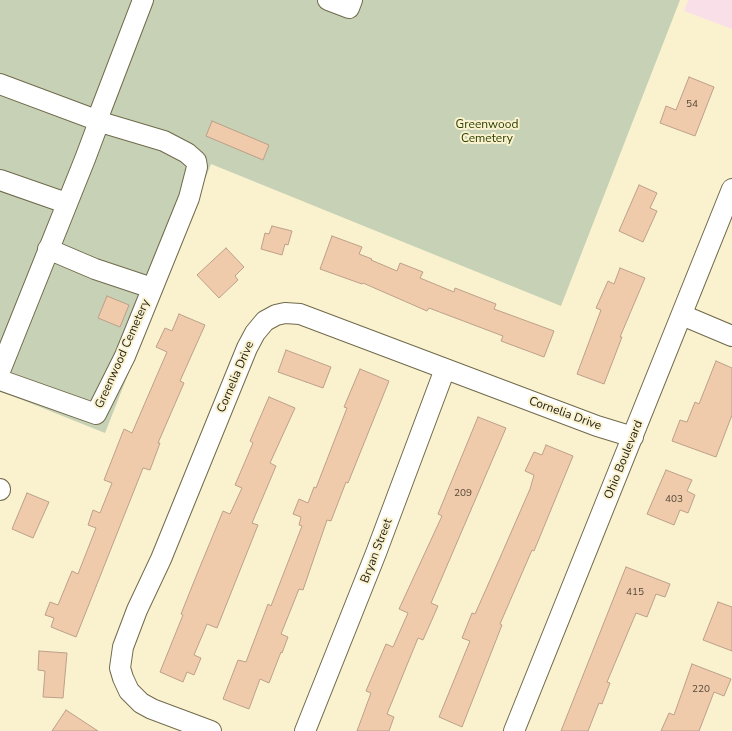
<!DOCTYPE html>
<style>
body{margin:0}
canvas{display:block;background:#faf2cf}
</style>
<canvas width="732" height="731"></canvas>
<script>
const ctx = document.querySelector('canvas').getContext('2d');
ctx.lineJoin = 'round';
function fillPath(path, color) { ctx.fillStyle = color; ctx.fill(path, 'evenodd'); }
const shape = rows => new Path2D(rows.map(r => 'M' + r).join(''));
function trace(path, color, width, dash) { ctx.strokeStyle = color; ctx.lineWidth = width; ctx.lineCap = dash ? 'butt' : 'round'; ctx.setLineDash(dash || []); ctx.stroke(path); }
function write(font, color, halo, rows, align = 'center') {
  ctx.font = font + ' "Nunito Sans",sans-serif'; ctx.lineWidth = 4; ctx.setLineDash([]); ctx.textBaseline = 'middle'; ctx.strokeStyle = halo; ctx.fillStyle = color; for (const [text, x, y, turn = 0] of rows) {
    ctx.save(); ctx.translate(x, y); ctx.rotate((+turn || 0) * Math.PI / 180); ctx.textAlign = isNaN(turn) ? turn : align; if (halo) ctx.strokeText(text, 0, 0); ctx.fillText(text, 0, 0); ctx.restore();
  }
}
const commercial = shape([
 [688,0,732,0,732,29,684,11]
]);
const green = shape([
 [0,0,680,0,561,306,211,164,105,433,0,391]
]);
const building = shape([
 [689,77,714,87,695,136,660,123,666,106,676,110,689,77],
 [212,121,269,145,263,160,206,136,212,121],
 [639,185,657,193,650,208,657,211,643,242,619,231,639,185],
 [272,226,292,231,288,245,285,244,282,255,261,249,265,233,269,234,272,226],
 [332,236,362,247,359,254,372,259,371,260,397,271,400,263,423,272,420,278,454,292,455,288,496,304,494,309,554,331,544,357,501,341,503,336,429,308,427,311,363,283,362,284,320,269,332,236],
 [226,248,244,267,235,276,238,280,219,298,197,275,226,248],
 [620,268,645,278,620,337,622,337,604,384,577,374,601,310,596,308,608,281,614,284,620,268],
 [107,296,129,305,120,327,98,318,107,296],
 [179,314,205,325,180,381,184,383,158,443,160,443,150,470,143,468,76,637,51,627,54,618,45,615,50,602,58,605,72,571,78,574,96,528,88,525,93,510,100,513,112,483,104,480,124,429,132,433,167,352,156,347,165,328,172,331,179,314],
 [286,350,331,367,323,388,278,372,286,350],
 [716,361,732,368,732,415,716,457,672,441,680,420,687,422,695,402,699,404,716,361],
 [360,369,389,381,348,483,346,482,331,521,327,520,303,590,299,589,281,634,288,637,282,653,281,652,269,683,260,679,249,709,223,699,238,660,246,662,268,604,271,606,302,526,299,525,301,517,293,514,299,499,308,503,314,487,316,488,347,408,344,407,360,369],
 [269,397,295,408,270,463,276,466,252,523,258,525,217,628,207,624,194,655,201,658,194,675,187,672,183,682,160,672,183,615,181,614,197,574,223,511,230,514,242,488,235,485,253,443,250,441,269,397],
 [478,417,506,428,431,603,438,606,423,640,418,638,387,714,394,717,389,731,357,731,371,693,366,691,386,644,393,647,408,613,399,609,442,516,438,514,478,417],
 [546,445,573,456,534,551,532,550,500,624,502,625,462,727,439,717,470,641,462,638,472,613,475,614,499,560,530,489,534,475,525,471,534,452,542,455,546,445],
 [666,470,692,480,687,491,695,495,688,513,680,510,674,525,647,514,666,470],
 [27,493,49,502,33,538,12,529,27,493],
 [626,567,670,584,665,597,656,594,647,617,636,613,607,682,610,683,602,704,599,703,588,731,561,731,626,567],
 [718,602,732,607,732,651,703,640,718,602],
 [39,651,67,653,63,698,43,697,45,671,38,670,39,651],
 [692,664,731,679,724,696,714,692,699,731,661,731,669,713,674,715,692,664],
 [66,710,98,731,52,731,66,710]
]);
const minor = shape([
 [328,0,349,8,352,0],
 [0,84,107,124,164,141,187,153,196,161,197,167,189,198,125,356,96,414,0,380],
 [0,180,66,203],
 [48,249,95,269,152,288],
 [682,315,732,336],
 [0,371,85,159,97,127,97,120,143,0],
 [0,490,0,489],
 [211,731,152,709,141,703,129,691,123,678,120,668,123,647,137,610,161,559,247,348,255,333,265,321,276,315,285,313,300,314,597,426,633,437],
 [305,731,376,553,445,369],
 [514,731,732,189]
]);
const numberNames = [
 ["54",692,105],
 ["209",463,494],
 ["403",674,500],
 ["415",635,593],
 ["220",701,690]
];
const parkNames = [
 ["Greenwood",487,125],
 ["Cemetery",487,139]
];
const streetNames = [
 ["Greenwood Cemetery",123,354,-66],
 ["Cornelia Drive",236,377,-67],
 ["Cornelia Drive",565,414,20],
 ["Ohio Boulevard",624,460,-68],
 ["Bryan Street",377,551,-69]
];
fillPath(commercial, '#f9dfe8');
fillPath(green, '#c6d1b6');
fillPath(building, '#efcbac');
trace(building, '#bca089', 1);
trace(minor, '#716a4b', 22);
trace(minor, '#fff', 20);
write('10px', '#544837', null, numberNames);
write('12px', '#2d3f00', '#faf2cf', parkNames);
write('12px', '#201d10', '#faf2cf', streetNames);
</script>
